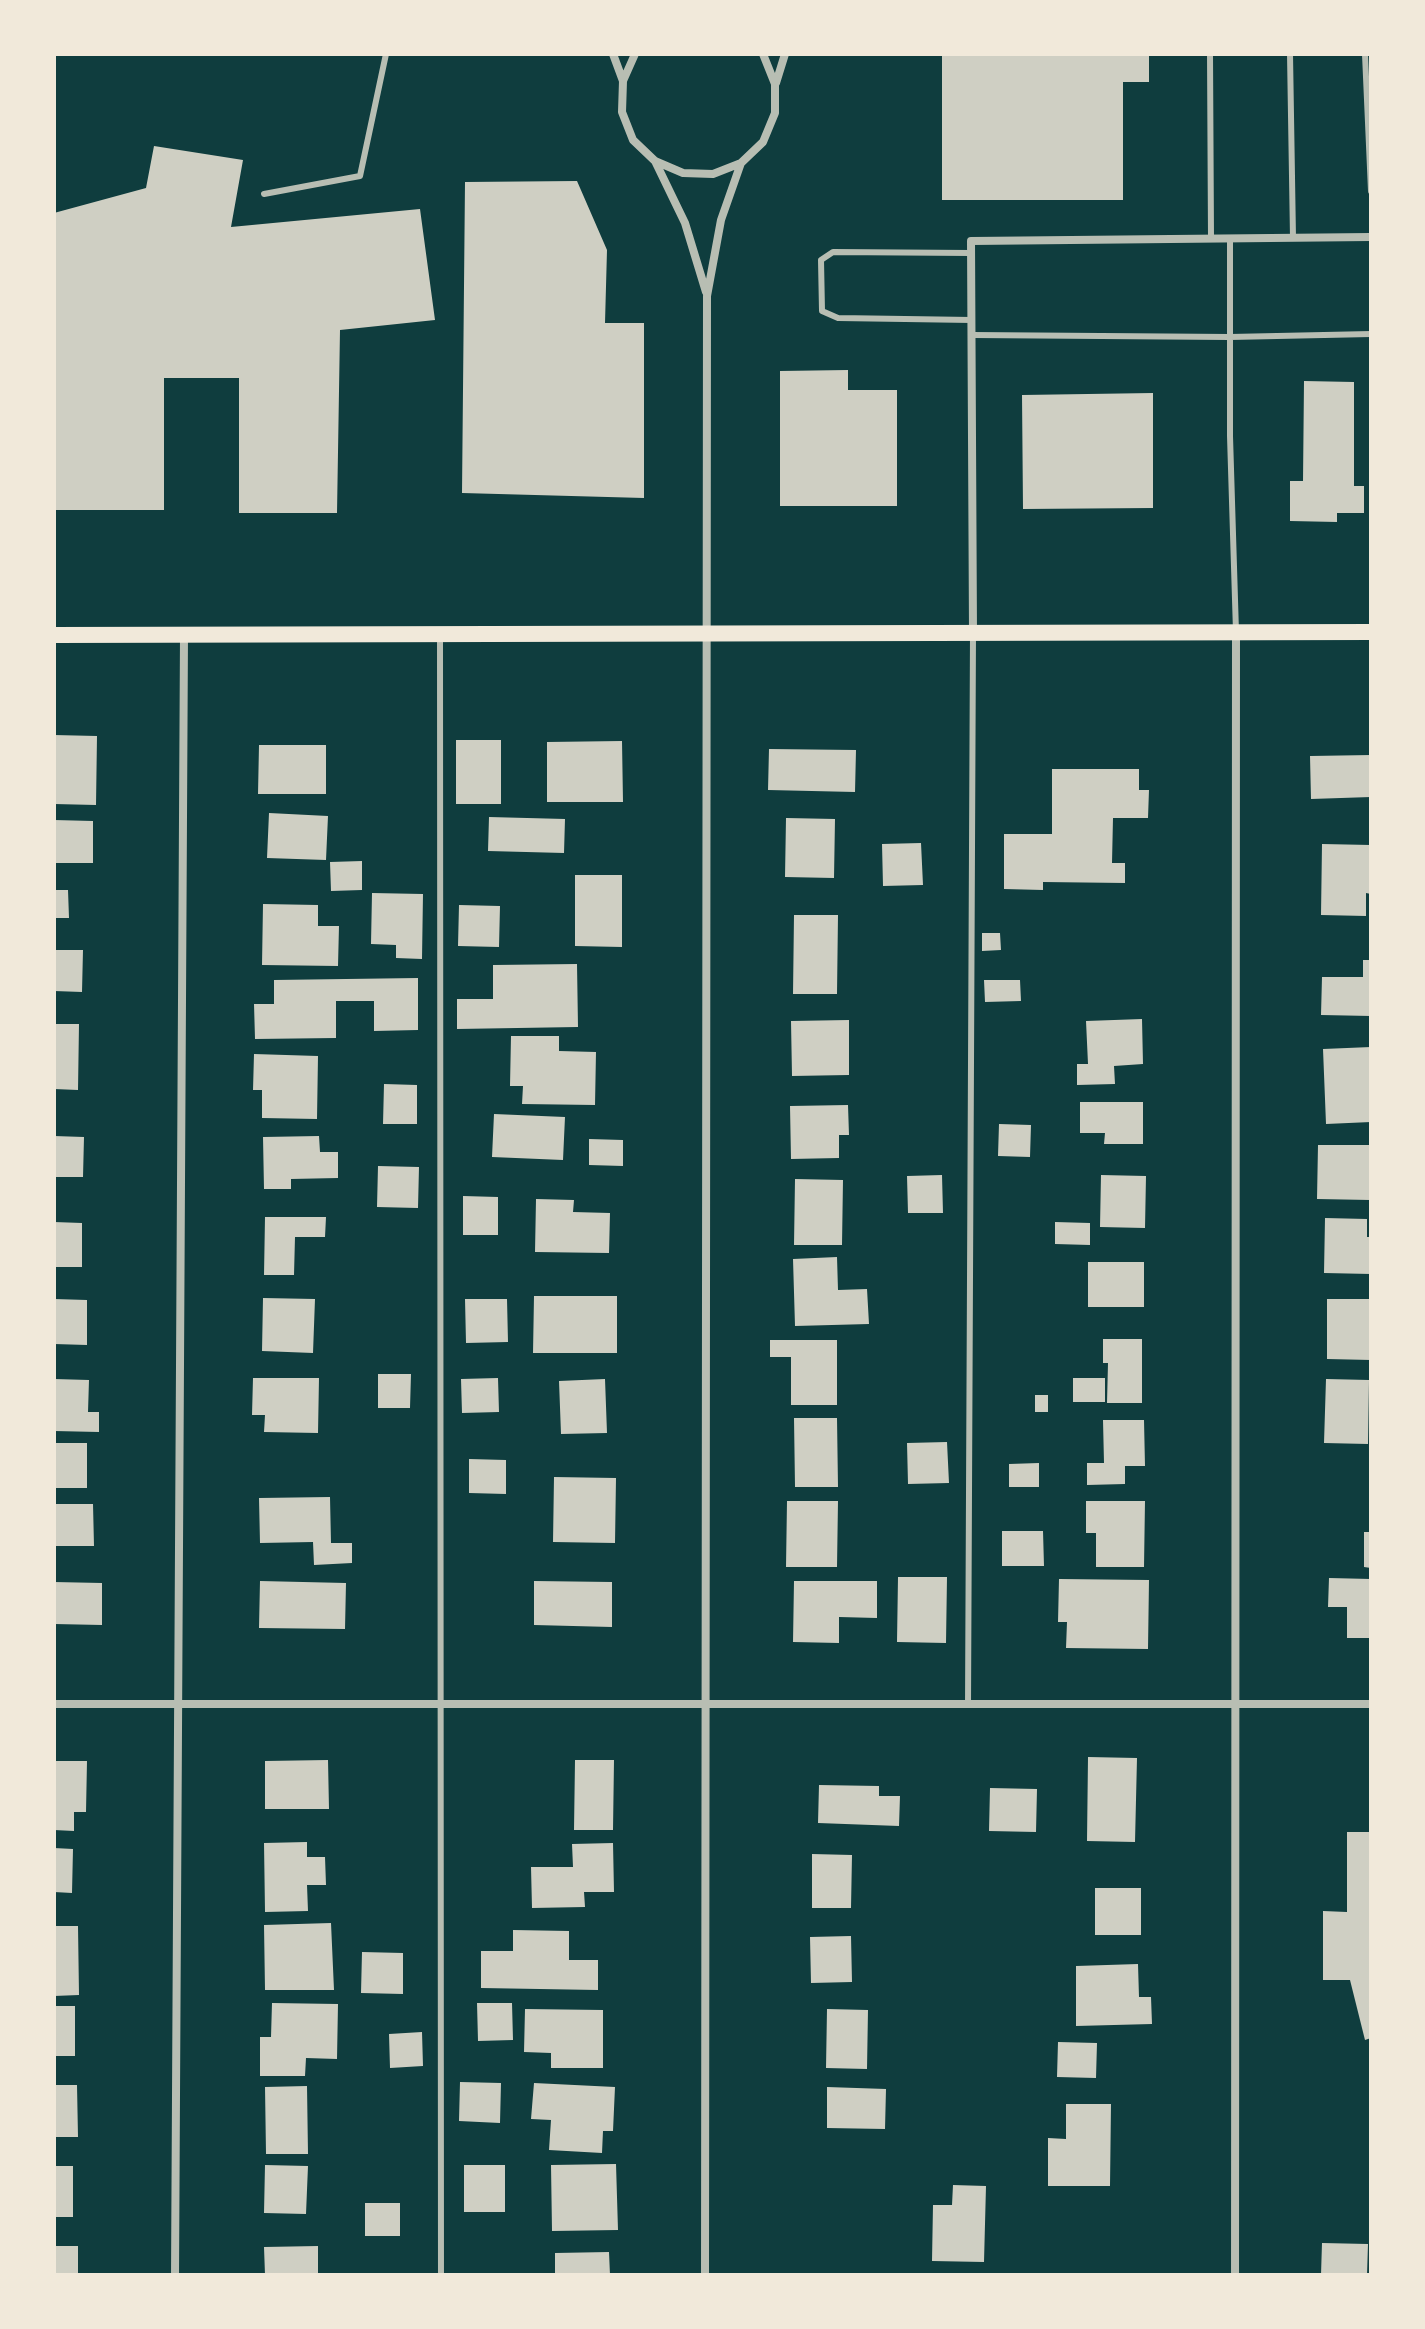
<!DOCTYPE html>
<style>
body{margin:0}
#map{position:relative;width:1425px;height:2329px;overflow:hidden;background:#0f3d3e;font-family:"Archivo Narrow",sans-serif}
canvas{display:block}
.frame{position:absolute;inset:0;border:56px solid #f1e9da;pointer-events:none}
</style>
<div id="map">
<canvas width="1425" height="2329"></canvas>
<div class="frame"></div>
</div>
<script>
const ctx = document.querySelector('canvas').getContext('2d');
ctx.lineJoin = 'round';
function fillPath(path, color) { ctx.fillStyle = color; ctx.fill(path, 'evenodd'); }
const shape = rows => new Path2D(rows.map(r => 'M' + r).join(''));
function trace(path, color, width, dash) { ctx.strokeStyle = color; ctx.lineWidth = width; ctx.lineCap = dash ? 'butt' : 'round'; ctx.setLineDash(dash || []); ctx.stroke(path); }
const building = shape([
 [942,54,1149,54,1149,82,1123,82,1123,200,942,200],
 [154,146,243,160,231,227,420,209,435,320,340,330,337,513,239,513,239,378,164,378,164,510,56,510,54,213,146,188],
 [577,181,607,250,605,323,644,323,644,498,462,493,465,182],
 [848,370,848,390,897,390,897,506,780,506,780,371],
 [1304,381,1354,382,1354,486,1364,486,1364,513,1337,513,1337,522,1290,521,1290,481,1303,481],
 [1153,393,1153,508,1023,509,1022,395],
 [54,735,97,736,96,805,54,804],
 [456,740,501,740,501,804,456,804],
 [622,741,623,802,547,802,547,742],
 [259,745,326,745,326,794,258,794],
 [769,749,856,750,855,792,768,790],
 [1371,755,1371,797,1311,799,1310,756],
 [1052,769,1139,769,1139,790,1149,790,1148,818,1113,818,1112,863,1125,863,1125,883,1043,882,1043,890,1004,889,1004,834,1052,834],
 [269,813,328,816,326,860,267,858],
 [489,817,565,819,564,853,488,851],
 [786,818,835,819,834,878,785,877],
 [54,820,93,821,93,863,54,863],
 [921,843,923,885,883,886,882,844],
 [1322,844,1371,845,1371,894,1366,893,1366,916,1321,915],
 [362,861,362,890,331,891,330,862],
 [575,875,622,875,622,947,575,946],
 [54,890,68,890,69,918,54,918],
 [372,893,423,894,422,959,396,958,396,945,371,944],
 [263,904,318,905,318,926,339,926,338,966,262,965],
 [459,905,500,906,499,947,458,946],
 [794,915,838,915,837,994,793,994],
 [982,933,1000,933,1001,950,982,951],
 [54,950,83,950,82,992,54,991],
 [1363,960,1371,960,1371,1016,1321,1015,1322,977,1363,977],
 [577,964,578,1027,457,1029,457,999,493,999,493,965],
 [418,978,418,1030,374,1031,374,1001,336,1001,336,1038,255,1039,254,1004,274,1004,274,980],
 [984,980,1020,980,1021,1001,985,1002],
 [1142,1019,1143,1064,1114,1066,1115,1084,1077,1085,1077,1064,1088,1064,1086,1021],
 [849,1020,849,1075,792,1076,791,1021],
 [54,1024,79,1024,78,1090,54,1089],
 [511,1036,559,1036,559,1051,596,1052,595,1105,522,1104,523,1086,510,1086],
 [1371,1047,1371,1122,1326,1124,1323,1049],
 [254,1054,318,1056,317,1119,262,1118,262,1090,253,1090],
 [384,1084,417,1085,417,1124,383,1124],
 [1080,1102,1143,1102,1143,1144,1104,1144,1105,1133,1080,1133],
 [848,1105,849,1135,839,1135,839,1158,791,1159,790,1106],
 [494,1114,565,1117,563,1160,492,1157],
 [999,1124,1031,1125,1030,1157,998,1156],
 [54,1136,84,1137,83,1177,54,1177],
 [319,1136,320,1152,338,1152,338,1178,291,1179,291,1189,264,1189,263,1137],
 [589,1139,623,1140,623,1166,589,1165],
 [1318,1145,1370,1145,1370,1200,1317,1199],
 [378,1166,419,1167,418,1208,377,1207],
 [942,1175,943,1213,908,1213,907,1176],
 [1101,1175,1146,1176,1145,1228,1100,1227],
 [795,1179,843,1180,842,1245,794,1245],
 [463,1196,498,1197,498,1235,463,1235],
 [536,1199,574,1200,573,1212,610,1213,609,1253,535,1252],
 [265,1217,326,1217,325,1237,295,1237,294,1275,264,1275],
 [1325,1218,1367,1219,1367,1237,1371,1237,1371,1274,1324,1273],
 [54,1222,82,1223,82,1267,54,1267],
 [1055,1222,1090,1223,1090,1245,1055,1244],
 [837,1257,838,1290,867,1289,869,1324,795,1326,793,1259],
 [1088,1262,1144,1262,1144,1307,1088,1307],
 [534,1296,617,1296,617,1353,533,1353],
 [263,1298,315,1299,313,1353,262,1351],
 [54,1299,87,1300,87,1345,54,1344],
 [465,1299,507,1299,508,1342,466,1343],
 [1327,1299,1371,1299,1371,1360,1327,1359],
 [1103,1339,1142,1339,1142,1403,1107,1403,1108,1363,1103,1363],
 [770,1340,837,1340,837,1405,791,1405,791,1357,770,1357],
 [378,1374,411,1374,410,1408,378,1408],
 [253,1378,319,1378,318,1433,264,1432,265,1415,252,1415],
 [498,1378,499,1412,462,1413,461,1379],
 [1073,1378,1105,1378,1105,1402,1073,1402],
 [54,1379,89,1380,88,1412,99,1412,99,1432,54,1431],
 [605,1379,607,1433,561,1434,559,1381],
 [1326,1379,1369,1380,1368,1444,1324,1443],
 [1035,1395,1048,1395,1048,1412,1035,1412],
 [794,1418,837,1418,838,1487,795,1487],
 [1103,1420,1144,1420,1145,1466,1125,1466,1125,1484,1087,1485,1087,1463,1104,1463],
 [947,1442,949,1483,908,1484,907,1443],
 [54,1443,87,1443,87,1488,54,1488],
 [469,1459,506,1460,506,1494,469,1493],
 [1039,1463,1039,1487,1009,1487,1009,1464],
 [554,1477,616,1478,615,1543,553,1542],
 [330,1497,331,1543,352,1543,352,1563,314,1565,313,1542,260,1543,259,1498],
 [787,1501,838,1501,837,1567,786,1567],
 [1086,1501,1145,1501,1144,1567,1096,1567,1096,1533,1086,1533],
 [54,1504,93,1504,94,1546,54,1546],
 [1002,1531,1043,1531,1044,1566,1002,1566],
 [1364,1532,1371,1532,1371,1568,1364,1567],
 [898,1577,947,1577,946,1643,897,1642],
 [1329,1578,1371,1579,1371,1638,1347,1638,1347,1607,1328,1607],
 [1059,1579,1149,1580,1148,1649,1066,1648,1067,1622,1058,1622],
 [260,1581,346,1583,345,1629,259,1628],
 [534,1581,612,1582,612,1627,534,1625],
 [794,1581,877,1581,877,1618,839,1617,839,1643,793,1642],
 [54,1582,102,1583,102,1625,54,1624],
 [1088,1757,1137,1758,1135,1842,1087,1841],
 [328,1760,329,1809,265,1809,265,1761],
 [575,1760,614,1760,613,1830,574,1830],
 [54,1761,87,1761,86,1812,74,1812,74,1831,54,1830],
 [819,1785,879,1786,879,1796,900,1796,899,1826,818,1823],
 [990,1788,1037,1789,1036,1832,989,1831],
 [1347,1832,1371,1832,1371,2038,1365,2040,1350,1980,1323,1980,1323,1911,1347,1912],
 [307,1842,307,1857,325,1857,326,1885,307,1885,308,1911,265,1912,264,1843],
 [613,1843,614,1892,584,1892,585,1907,532,1908,531,1867,573,1867,572,1844],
 [54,1848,73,1849,72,1893,54,1892],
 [812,1854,852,1855,851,1908,812,1908],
 [1095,1888,1141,1888,1141,1935,1095,1935],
 [331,1923,334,1990,265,1990,264,1925],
 [54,1926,78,1926,79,1995,54,1996],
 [513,1930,569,1931,569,1960,598,1960,598,1990,481,1988,481,1951,513,1951],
 [851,1936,852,1982,811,1983,810,1937],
 [362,1952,403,1953,403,1994,361,1993],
 [1138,1964,1139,1997,1151,1997,1152,2024,1076,2026,1076,1966],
 [272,2003,338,2004,337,2059,306,2058,305,2076,260,2076,260,2037,271,2037],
 [477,2003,512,2003,513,2040,478,2041],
 [54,2006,75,2006,75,2056,54,2056],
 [525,2009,603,2010,603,2068,551,2068,551,2053,524,2052],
 [827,2009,868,2010,867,2069,826,2068],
 [422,2032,423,2066,390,2068,389,2034],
 [1058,2042,1097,2043,1096,2078,1057,2077],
 [460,2082,501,2083,500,2123,459,2121],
 [534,2083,615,2087,613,2131,603,2131,602,2153,549,2150,551,2120,531,2119],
 [54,2085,77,2085,78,2137,54,2137],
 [307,2086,308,2154,266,2154,265,2087],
 [827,2087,886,2089,885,2129,827,2128],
 [1066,2104,1111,2104,1110,2186,1048,2186,1048,2138,1066,2139],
 [616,2164,618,2230,552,2231,551,2165],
 [265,2165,308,2166,306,2214,264,2213],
 [464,2165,505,2165,505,2212,464,2212],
 [54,2166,73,2166,73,2217,54,2217],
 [953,2185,986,2186,984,2262,932,2261,933,2205,952,2205],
 [365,2203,400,2203,400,2236,365,2236],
 [1322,2243,1368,2244,1367,2275,1321,2275],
 [54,2246,78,2246,78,2275,54,2275],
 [318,2246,318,2275,265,2275,264,2247],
 [609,2252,610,2275,555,2275,555,2253]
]);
const service = shape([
 [1210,54,1211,238],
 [1290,54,1293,238],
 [1365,54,1371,191],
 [264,194,360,176,386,54],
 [1230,238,1230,436,1236,632],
 [971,253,833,252,821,260,822,311,838,318,972,320],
 [972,335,1230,337,1371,334],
 [440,635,441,2275],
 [968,1705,973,633]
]);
const minor = shape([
 [613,54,623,81],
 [635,54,623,81,622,112,633,140,655,161,683,173,713,174,741,163,763,142,775,113,775,84,763,54],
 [776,83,785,54],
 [655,161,685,223,706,292],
 [973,633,971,241,1371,237],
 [54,1704,1371,1704],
 [175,2275,184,635],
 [705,2275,707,296,721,220,741,163],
 [1235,2275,1236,632]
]);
const secondary = shape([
 [54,635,1371,632]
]);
fillPath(building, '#cfcfc3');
trace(service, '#b8beb3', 6);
trace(minor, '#b8beb3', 8);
trace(secondary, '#f1e9da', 16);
</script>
